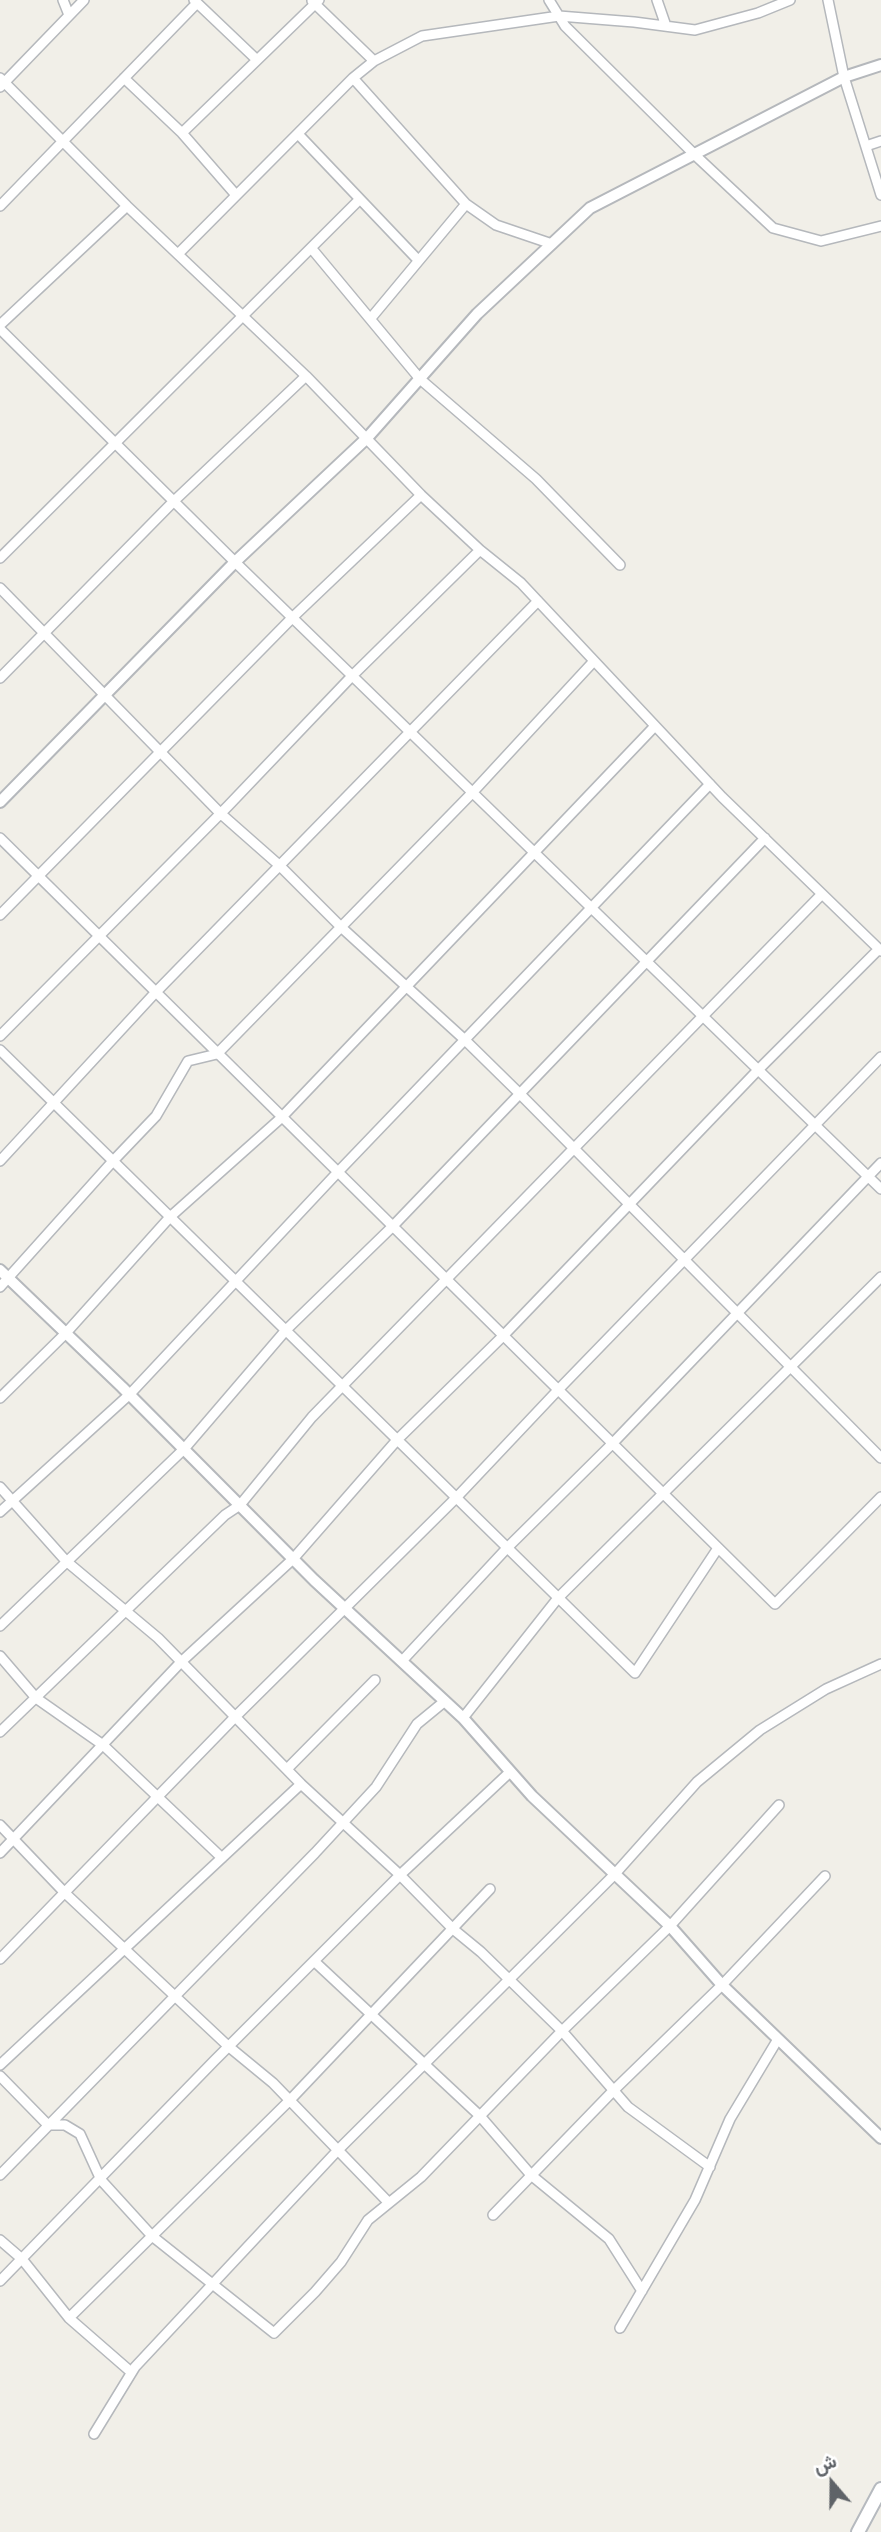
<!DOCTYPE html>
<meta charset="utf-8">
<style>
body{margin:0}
#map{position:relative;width:881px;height:2532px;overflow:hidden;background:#f1efe8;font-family:Barlow,Vazirmatn,sans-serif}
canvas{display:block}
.north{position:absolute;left:797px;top:2448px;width:70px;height:70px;-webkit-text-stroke:5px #fff;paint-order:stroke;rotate:340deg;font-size:19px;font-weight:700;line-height:28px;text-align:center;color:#5f6368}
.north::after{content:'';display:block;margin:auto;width:24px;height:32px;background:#5f6368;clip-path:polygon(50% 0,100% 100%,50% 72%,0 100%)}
</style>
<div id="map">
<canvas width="881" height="2532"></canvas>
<div class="north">ش</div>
</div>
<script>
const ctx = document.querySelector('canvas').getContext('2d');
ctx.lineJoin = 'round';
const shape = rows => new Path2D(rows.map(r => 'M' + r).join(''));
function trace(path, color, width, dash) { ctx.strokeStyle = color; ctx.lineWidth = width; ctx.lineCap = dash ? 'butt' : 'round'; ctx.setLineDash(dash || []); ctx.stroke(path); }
const minor = shape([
 [63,0,69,15],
 [194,0,256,59],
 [549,0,565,26,695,155,773,228,821,241,881,226],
 [657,0,666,26],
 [828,0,844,77,881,195],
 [312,1,374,61],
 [0,78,127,206,306,376,421,495,480,550,521,583,722,797,881,951],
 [124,78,182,133,236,195],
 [353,78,466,204,496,225,552,244],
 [0,87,84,0],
 [182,133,319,0],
 [298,134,418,260],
 [866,146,881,141],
 [0,206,197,3],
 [312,249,420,379,536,479,620,565],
 [179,253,353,78,374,61,422,36,559,16,634,22,695,30,758,13,790,0],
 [371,318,466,204],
 [0,325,127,206],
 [0,329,235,562,881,1189],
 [0,558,359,200],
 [0,588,220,813,279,865,341,927,465,1040,520,1094,881,1458],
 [0,678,175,500,306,376],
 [0,838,775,1604,881,1497],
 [0,915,293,617,421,495],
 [0,1036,228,806,352,676,480,550],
 [0,1050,635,1673,718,1548],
 [0,1161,155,993,538,601],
 [0,1287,113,1161,156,1116,188,1061,217,1054,472,793,594,661],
 [0,1398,66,1333,170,1217,281,1118,655,726],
 [0,1487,66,1561,158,1638,301,1784,400,1875,453,1929,481,1952,562,2031,628,2107,710,2167],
 [0,1512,130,1394,337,1173,710,784],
 [0,1626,184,1449,286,1330,392,1227,765,838],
 [0,1656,36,1698,103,1745,222,1858],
 [402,1661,507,1548,612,1444,881,1163],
 [463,1718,558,1598,881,1277],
 [0,1732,225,1515,240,1505,312,1417,822,894],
 [287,1769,375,1680],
 [0,1825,65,1893,228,2046,273,2083,389,2203],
 [0,1853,181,1662,293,1559,397,1440,503,1336,758,1070,879,949],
 [0,1959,236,1716,456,1498,558,1390,881,1057],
 [314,1961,480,2116,531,2175,609,2239,642,2291],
 [0,2065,301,1784],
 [0,2076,48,2125,65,2125,80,2134,101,2180,152,2236,274,2333,315,2292,341,2262,368,2220,421,2177,562,2031,670,1926,779,1805],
 [0,2175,315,1853,376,1787,417,1724,445,1701],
 [493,2215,613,2091,722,1985,825,1876],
 [0,2240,22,2259,69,2318,131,2372],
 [0,2281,214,2061,400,1875,510,1772],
 [69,2318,290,2100,490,1889],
 [620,2328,695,2200,730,2119,778,2039],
 [94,2434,135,2367,338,2150,614,1875,697,1782,760,1730,826,1689,881,1664]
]);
const tertiary = shape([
 [0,802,235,562,367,438,477,314,590,208,844,77,881,65],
 [0,1270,122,1387,314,1580,463,1718,532,1796,670,1926,722,1985,881,2138]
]);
const secondary = shape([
 [858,2532,881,2489]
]);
trace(minor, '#b5b8bc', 12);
trace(tertiary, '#b5b8bc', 14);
trace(secondary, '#b6babf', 16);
trace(minor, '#fff', 9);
trace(tertiary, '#fff', 10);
trace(secondary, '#fff', 12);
</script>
